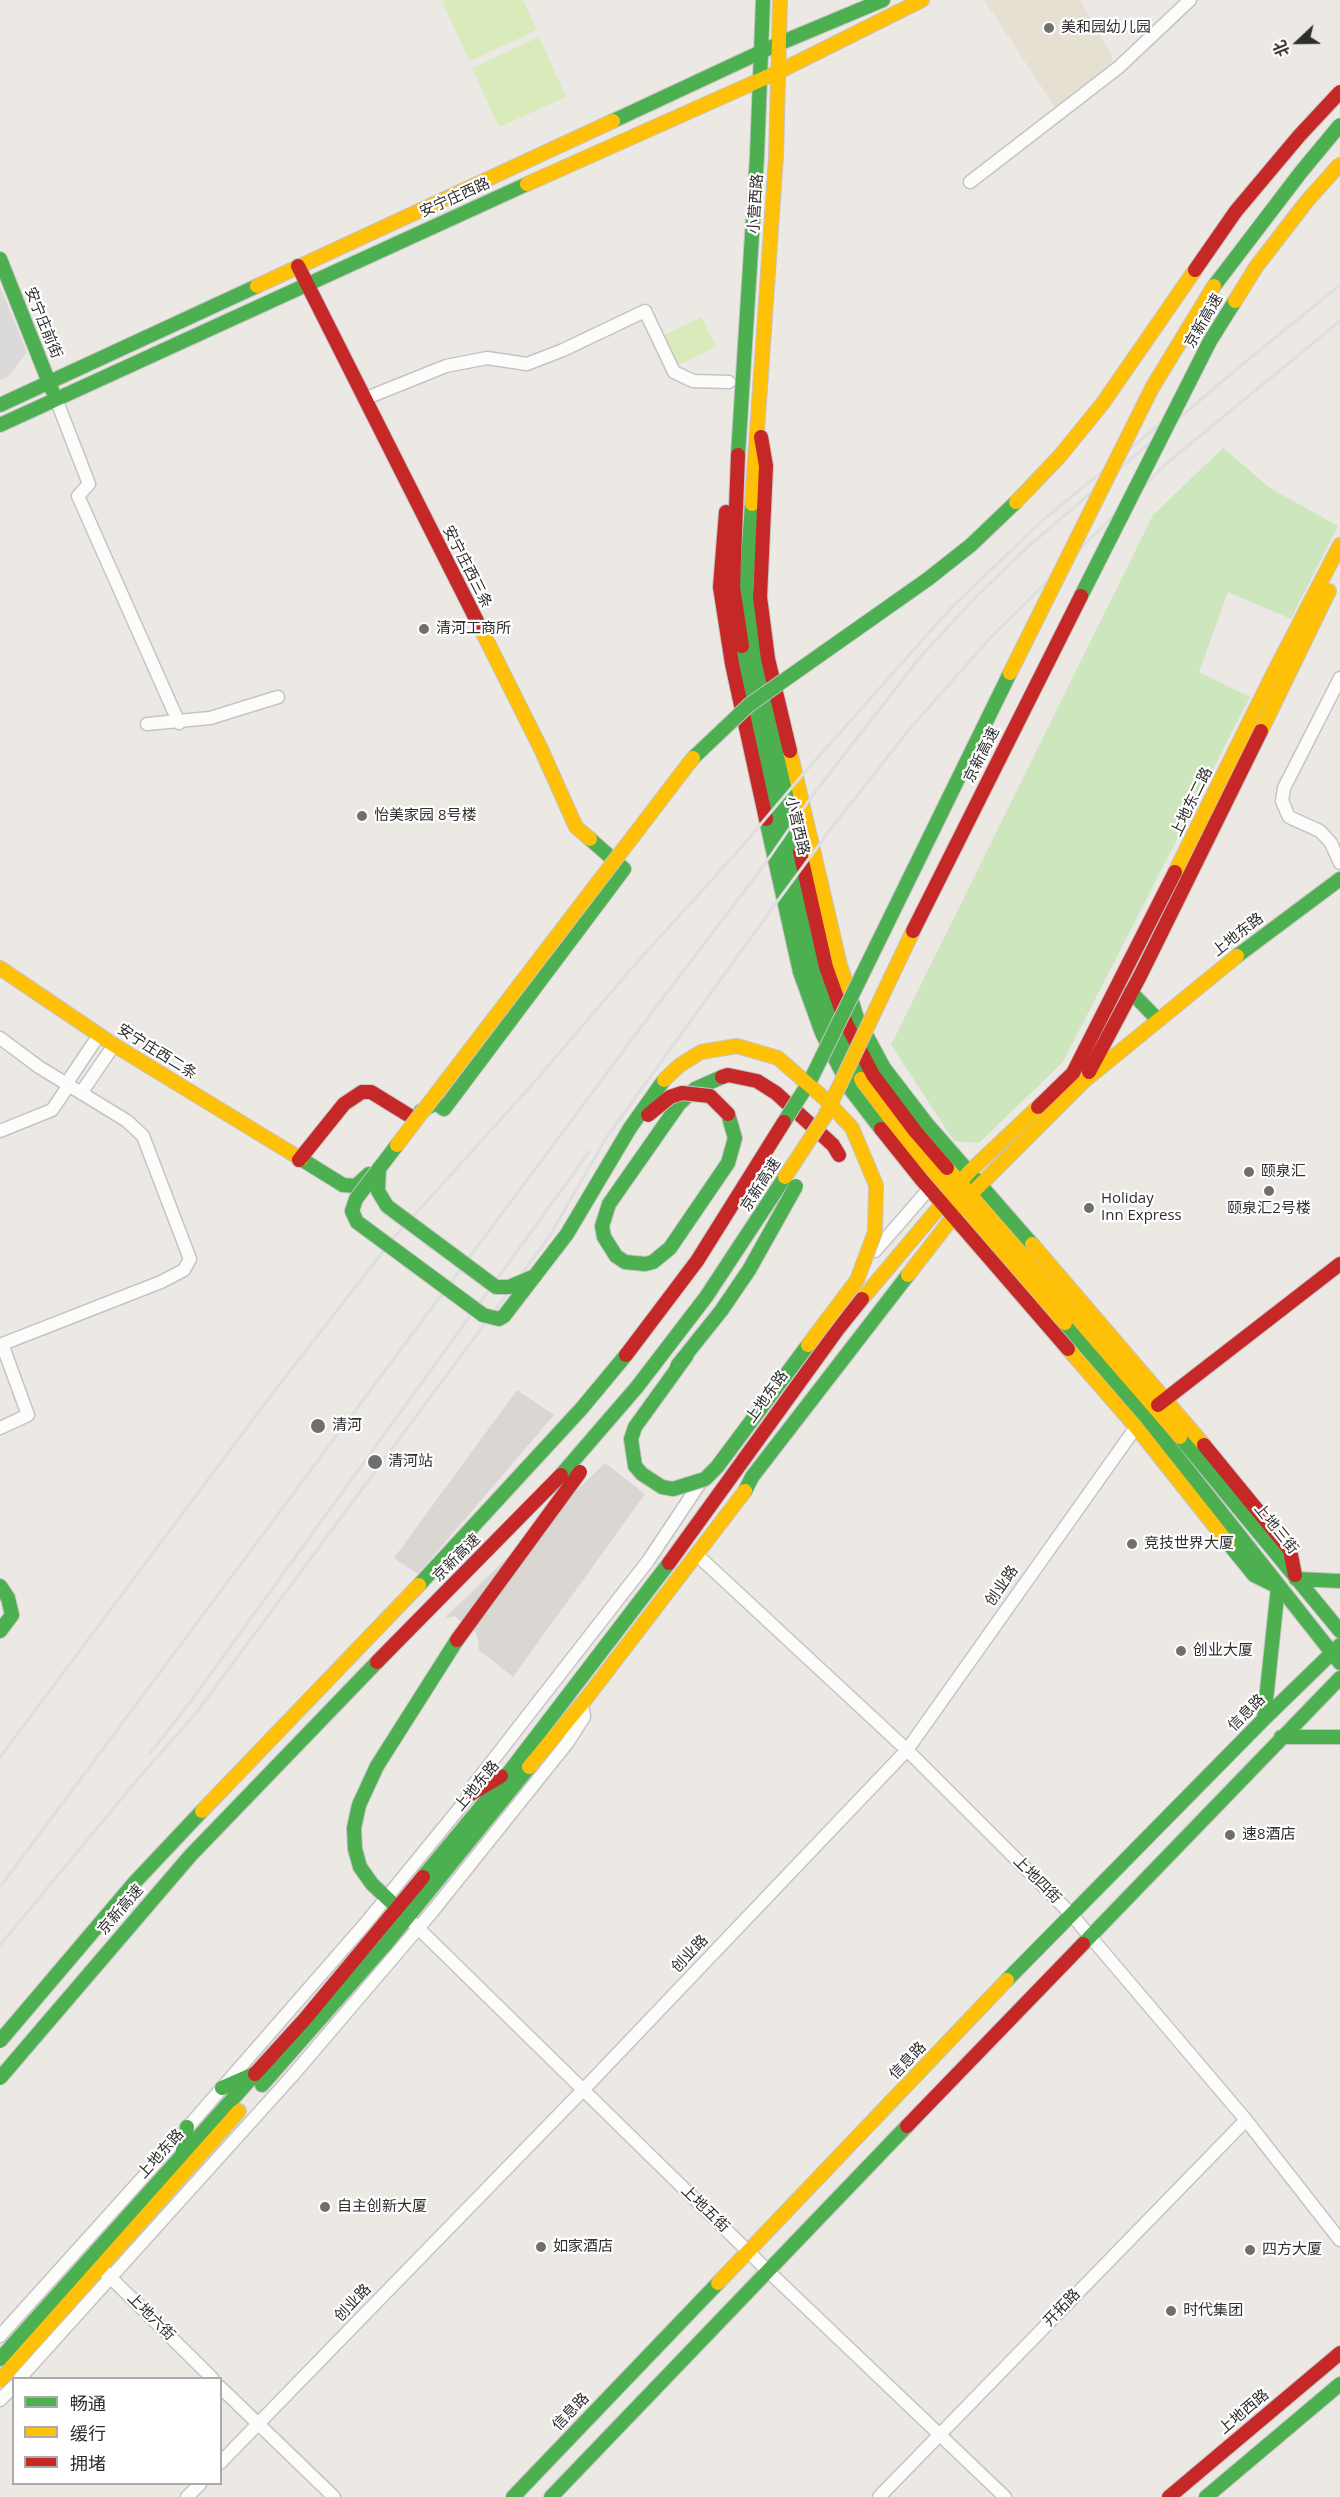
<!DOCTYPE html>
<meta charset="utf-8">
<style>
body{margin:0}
#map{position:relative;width:1340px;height:2497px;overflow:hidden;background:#ece8e4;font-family:"Open Sans","Noto Sans SC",sans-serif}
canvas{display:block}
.legend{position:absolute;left:12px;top:2377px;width:210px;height:108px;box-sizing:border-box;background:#fff;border:2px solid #ababab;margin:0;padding:8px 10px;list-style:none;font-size:18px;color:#2e2e2e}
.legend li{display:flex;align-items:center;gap:12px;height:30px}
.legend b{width:30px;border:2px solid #ababab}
.north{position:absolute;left:1268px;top:12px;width:60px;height:60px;-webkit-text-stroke:4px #fff;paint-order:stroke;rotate:248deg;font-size:16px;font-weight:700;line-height:24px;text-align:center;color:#2e2e2e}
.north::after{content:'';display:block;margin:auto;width:21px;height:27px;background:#2e2e2e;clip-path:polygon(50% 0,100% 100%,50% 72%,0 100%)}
</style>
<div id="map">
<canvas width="1340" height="2497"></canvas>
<ul class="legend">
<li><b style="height:8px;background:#4caf50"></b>畅通</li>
<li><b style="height:8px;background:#ffc107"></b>缓行</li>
<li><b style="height:8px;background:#c62828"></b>拥堵</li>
</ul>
<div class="north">北</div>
</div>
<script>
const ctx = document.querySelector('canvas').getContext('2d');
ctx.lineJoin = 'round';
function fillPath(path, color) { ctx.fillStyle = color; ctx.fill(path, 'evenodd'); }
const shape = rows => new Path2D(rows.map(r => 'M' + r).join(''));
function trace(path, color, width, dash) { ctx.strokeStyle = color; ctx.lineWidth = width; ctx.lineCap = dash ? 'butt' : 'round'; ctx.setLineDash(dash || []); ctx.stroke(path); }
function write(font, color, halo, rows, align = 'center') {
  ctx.font = font + ' "Open Sans","Noto Sans SC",sans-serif'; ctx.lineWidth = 4.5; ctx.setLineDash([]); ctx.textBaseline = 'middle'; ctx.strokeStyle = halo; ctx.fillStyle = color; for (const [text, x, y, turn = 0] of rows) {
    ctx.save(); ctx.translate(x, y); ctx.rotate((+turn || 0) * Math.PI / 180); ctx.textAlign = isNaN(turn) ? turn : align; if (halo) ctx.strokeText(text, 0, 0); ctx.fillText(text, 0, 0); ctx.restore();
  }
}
const industrial = shape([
 [0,286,27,352,8,377,0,380]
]);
const education = shape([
 [984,0,1080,0,1112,56,1110,69,1057,110]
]);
const green = shape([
 [1223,448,1270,488,1338,526,1291,619,1228,592,1199,672,1250,697,1063,1062,979,1143,954,1141,891,1045,1153,515]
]);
const pitch = shape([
 [446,0,523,0,537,30,470,61,442,2],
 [539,37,566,97,499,127,472,68],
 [701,317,716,347,676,366,662,336]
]);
const plaza = shape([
 [517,1390,554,1415,418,1574,394,1558],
 [605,1463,645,1494,513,1677,479,1650,477,1635,473,1629,454,1616,444,1619]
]);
const street = shape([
 [970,182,1119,67,1190,0],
 [56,399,89,484,78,496,179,723],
 [364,399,446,366,487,358,527,364,563,350,645,311,674,372,693,381,729,382],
 [1340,678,1284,788,1282,801,1289,817,1320,831,1331,843,1340,863],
 [147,724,210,718,278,697],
 [0,1038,39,1067,127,1121,143,1136,190,1259,184,1270,161,1282,0,1345],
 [66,1084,99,1035],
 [81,1093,114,1045],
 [0,1131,52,1110,69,1085],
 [875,1251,929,1189],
 [0,1428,28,1415,2,1344],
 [696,1554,907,1750,1071,1914,1246,2120,1340,2240],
 [414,1924,768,2271,1005,2497],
 [105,2272,212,2378],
 [0,2336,181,2135,365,1924,471,1794,472,1787,648,1561,700,1483],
 [20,2378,293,2075,432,1912,568,1742,584,1717,582,1704],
 [220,2387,334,2497],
 [0,2400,14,2386],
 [220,2463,583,2090,907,1750,1136,1427],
 [187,2497,200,2484],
 [879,2497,1246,2120]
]);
const fast = shape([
 [613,121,778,44,883,0],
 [0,259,52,390],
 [0,405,257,286],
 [0,425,527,184],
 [738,455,757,156,763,0],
 [752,504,746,588,756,663,800,852],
 [742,646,813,970,834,1028,861,1079],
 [766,819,800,972,822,1033,851,1090,881,1129],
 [1237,956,1340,879],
 [848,989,857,1018,884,1068,927,1124,1032,1244],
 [1131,992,1158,1020],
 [722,1077,695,1089,679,1104,609,1204,602,1226,604,1237,616,1256,625,1262,645,1264,653,1262,670,1248,728,1163,735,1138,728,1114],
 [421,1111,436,1103,444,1109,624,869,590,839],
 [301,1159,343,1185,356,1186,369,1174],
 [1065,1323,1146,1417,1340,1663],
 [1180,1437,1340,1631],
 [745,1491,752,1477,908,1275],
 [1228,1543,1254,1575,1278,1587,1264,1719],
 [1296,1579,1340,1581],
 [0,1586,8,1598,12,1615,0,1631],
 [1281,1737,1340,1737],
 [423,1877,500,1784,669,1563],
 [407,1917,372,1884,360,1867,355,1849,354,1828,359,1805,377,1766,457,1640],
 [1083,1944,1340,1678],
 [1007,1980,1264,1719,1340,1645],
 [262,2085,385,1945,529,1767],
 [222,2088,254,2074],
 [182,2156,187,2127],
 [0,2359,255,2074],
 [513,2497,718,2283],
 [551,2497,907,2126],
 [1206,2497,1340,2384]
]);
const slow = shape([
 [527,184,778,72,922,0],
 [257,286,613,121],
 [752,504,776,157,780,0],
 [480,627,541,749,576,827,590,839],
 [1261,731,1329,591],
 [790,751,840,965,848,989],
 [1175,872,1272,676,1340,545],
 [0,968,114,1045,301,1159],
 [861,1079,908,1142,1065,1323],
 [947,1168,1180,1437],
 [1032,1244,1204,1445],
 [908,1275,970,1195,1084,1081,1237,956],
 [862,1299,969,1172,1038,1107],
 [1068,1349,1136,1427,1228,1543],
 [529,1767,585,1700,745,1491],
 [718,2283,1007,1980],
 [0,2380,239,2111]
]);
const jam = shape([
 [298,266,480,627],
 [761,437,766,466,760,597,768,659,790,751],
 [738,455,733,587,742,646],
 [726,512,720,587,732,664,766,819],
 [800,852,826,967,846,1023,873,1075,915,1131,947,1168],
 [1089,1072,1140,976,1261,731],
 [722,1077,728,1075,757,1081,776,1093,833,1145,839,1155],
 [1038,1107,1073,1073,1175,872],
 [881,1129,921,1179,1068,1349],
 [299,1160,344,1104,362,1092,371,1092,410,1116],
 [1158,1405,1340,1264],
 [1204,1445,1290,1550,1295,1575],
 [669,1563,838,1329,862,1299],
 [471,1794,501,1776],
 [255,2074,304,2020,423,1877],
 [907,2126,1083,1944],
 [1169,2497,1340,2353]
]);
const rail = shape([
 [150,1753,188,1705,589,1152],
 [0,1757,272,1394,392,1240,538,1078,630,970,738,851,804,773,951,608,1043,520,1182,406],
 [0,1887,656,1007,762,868,812,796,921,656,974,599,1031,544,1238,368,1340,285],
 [0,1945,137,1780,196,1713,549,1237,606,1138,768,914,833,826,908,731,990,638,1167,463,1340,321]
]);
const fastBridge = shape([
 [1214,286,1301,172,1340,125],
 [1081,596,1210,341,1235,301],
 [693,758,749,705,928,579,971,545,1016,502],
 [784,1122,810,1081,1010,673],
 [397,1145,356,1199,352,1211,357,1222,483,1315,499,1319,504,1316,567,1234,630,1128,664,1080],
 [379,1168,378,1191,387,1206,496,1287,509,1287,535,1276],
 [687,1355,635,1427,631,1439,635,1466,642,1474,662,1487,673,1489,705,1479,717,1467,808,1345],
 [677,1366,721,1311,749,1270,796,1186],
 [561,1475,637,1387,706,1297,785,1177],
 [419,1585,582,1408,626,1355],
 [0,2041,135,1882,202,1811],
 [0,2078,190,1856,377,1662]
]);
const slowBridge = shape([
 [1235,301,1256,267,1307,201,1340,164],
 [1016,502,1059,457,1103,403,1195,270],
 [1010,673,1152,388,1214,286],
 [664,1080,680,1065,701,1052,737,1046,778,1058,825,1099,852,1128,876,1185,875,1232,857,1280,808,1345],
 [397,1145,693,758],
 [785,1177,825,1116,913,931],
 [202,1811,419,1585]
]);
const jamBridge = shape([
 [1195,270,1236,211,1299,136,1340,92],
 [913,931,1081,596],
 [648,1115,670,1097,682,1093,710,1096,728,1114],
 [626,1355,697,1261,784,1122],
 [457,1640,580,1472],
 [377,1662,561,1475]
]);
const markers = [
 [1049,28,6,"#706f6e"],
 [424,629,6,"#706f6e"],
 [362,816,6,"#706f6e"],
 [1249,1172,6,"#706f6e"],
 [1269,1191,6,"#706f6e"],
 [1089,1208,6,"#706f6e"],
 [318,1426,8,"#706f6e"],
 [375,1462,8,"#706f6e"],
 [1132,1544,6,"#706f6e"],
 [1181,1651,6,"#706f6e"],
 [1230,1835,6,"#706f6e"],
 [325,2207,6,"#706f6e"],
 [541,2247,6,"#706f6e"],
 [1250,2250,6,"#706f6e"],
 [1171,2311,6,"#706f6e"]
];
const poiNames = [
 ["美和园幼儿园",1061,28],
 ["清河工商所",436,629],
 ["怡美家园 8号楼",374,816],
 ["颐泉汇",1261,1172],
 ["Holiday",1101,1199],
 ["Inn Express",1101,1216],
 ["颐泉汇2号楼",1269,1209,"center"],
 ["清河",332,1426],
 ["清河站",388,1462],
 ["竞技世界大厦",1144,1544],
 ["创业大厦",1193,1651],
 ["速8酒店",1242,1835],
 ["自主创新大厦",337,2207],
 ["如家酒店",553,2247],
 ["四方大厦",1262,2250],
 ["时代集团",1183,2311]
];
const streetNames = [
 ["安宁庄西路",455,198,-24],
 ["小营西路",756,204,-86],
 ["京新高速",1204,321,-60],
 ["安宁庄前街",43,323,68],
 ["安宁庄西三条",467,567,63],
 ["京新高速",982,755,-63],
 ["上地东二路",1192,802,-64],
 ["小营西路",797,826,77],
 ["上地东路",1238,935,-38],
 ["安宁庄西二条",157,1052,32],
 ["京新高速",761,1185,-57],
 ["上地东路",767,1397,-54],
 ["上地三街",1276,1529,51],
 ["京新高速",457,1558,-45],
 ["创业路",1002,1586,-55],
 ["信息路",1247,1713,-45],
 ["上地东路",477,1786,-50],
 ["上地四街",1037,1880,45],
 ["京新高速",121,1910,-49],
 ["创业路",690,1954,-46],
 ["信息路",908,2061,-46],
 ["上地东路",161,2154,-48],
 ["上地五街",705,2209,44],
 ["创业路",353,2303,-46],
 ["开拓路",1062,2308,-46],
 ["上地六街",151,2317,45],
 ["信息路",571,2412,-46],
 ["上地西路",1244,2412,-40]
];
fillPath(industrial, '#dcd9db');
fillPath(education, '#e6e0d3');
fillPath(green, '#cee6be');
fillPath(pitch, '#d9eabb');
fillPath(plaza, '#dad6d2');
trace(street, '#c5c4c5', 15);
trace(fast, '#c5c4c5', 16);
trace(slow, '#c5c4c5', 16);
trace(jam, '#c5c4c5', 16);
trace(street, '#fcfcfb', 12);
trace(fast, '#4caf50', 14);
trace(slow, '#ffc107', 14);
trace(jam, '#c62828', 14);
trace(rail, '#dfdfe1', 3);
trace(fastBridge, '#c6c5c4', 16, []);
trace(slowBridge, '#c6c5c4', 16, []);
trace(jamBridge, '#c6c5c4', 16, []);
trace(fastBridge, '#4caf50', 14);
trace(slowBridge, '#ffc107', 14);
trace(jamBridge, '#c62828', 14);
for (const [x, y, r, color] of markers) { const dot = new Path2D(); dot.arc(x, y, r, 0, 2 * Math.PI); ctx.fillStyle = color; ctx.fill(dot); trace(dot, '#fff', 2); }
write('15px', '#2e2e2e', '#fff', poiNames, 'left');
write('15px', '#2e2e2e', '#fff', streetNames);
</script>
